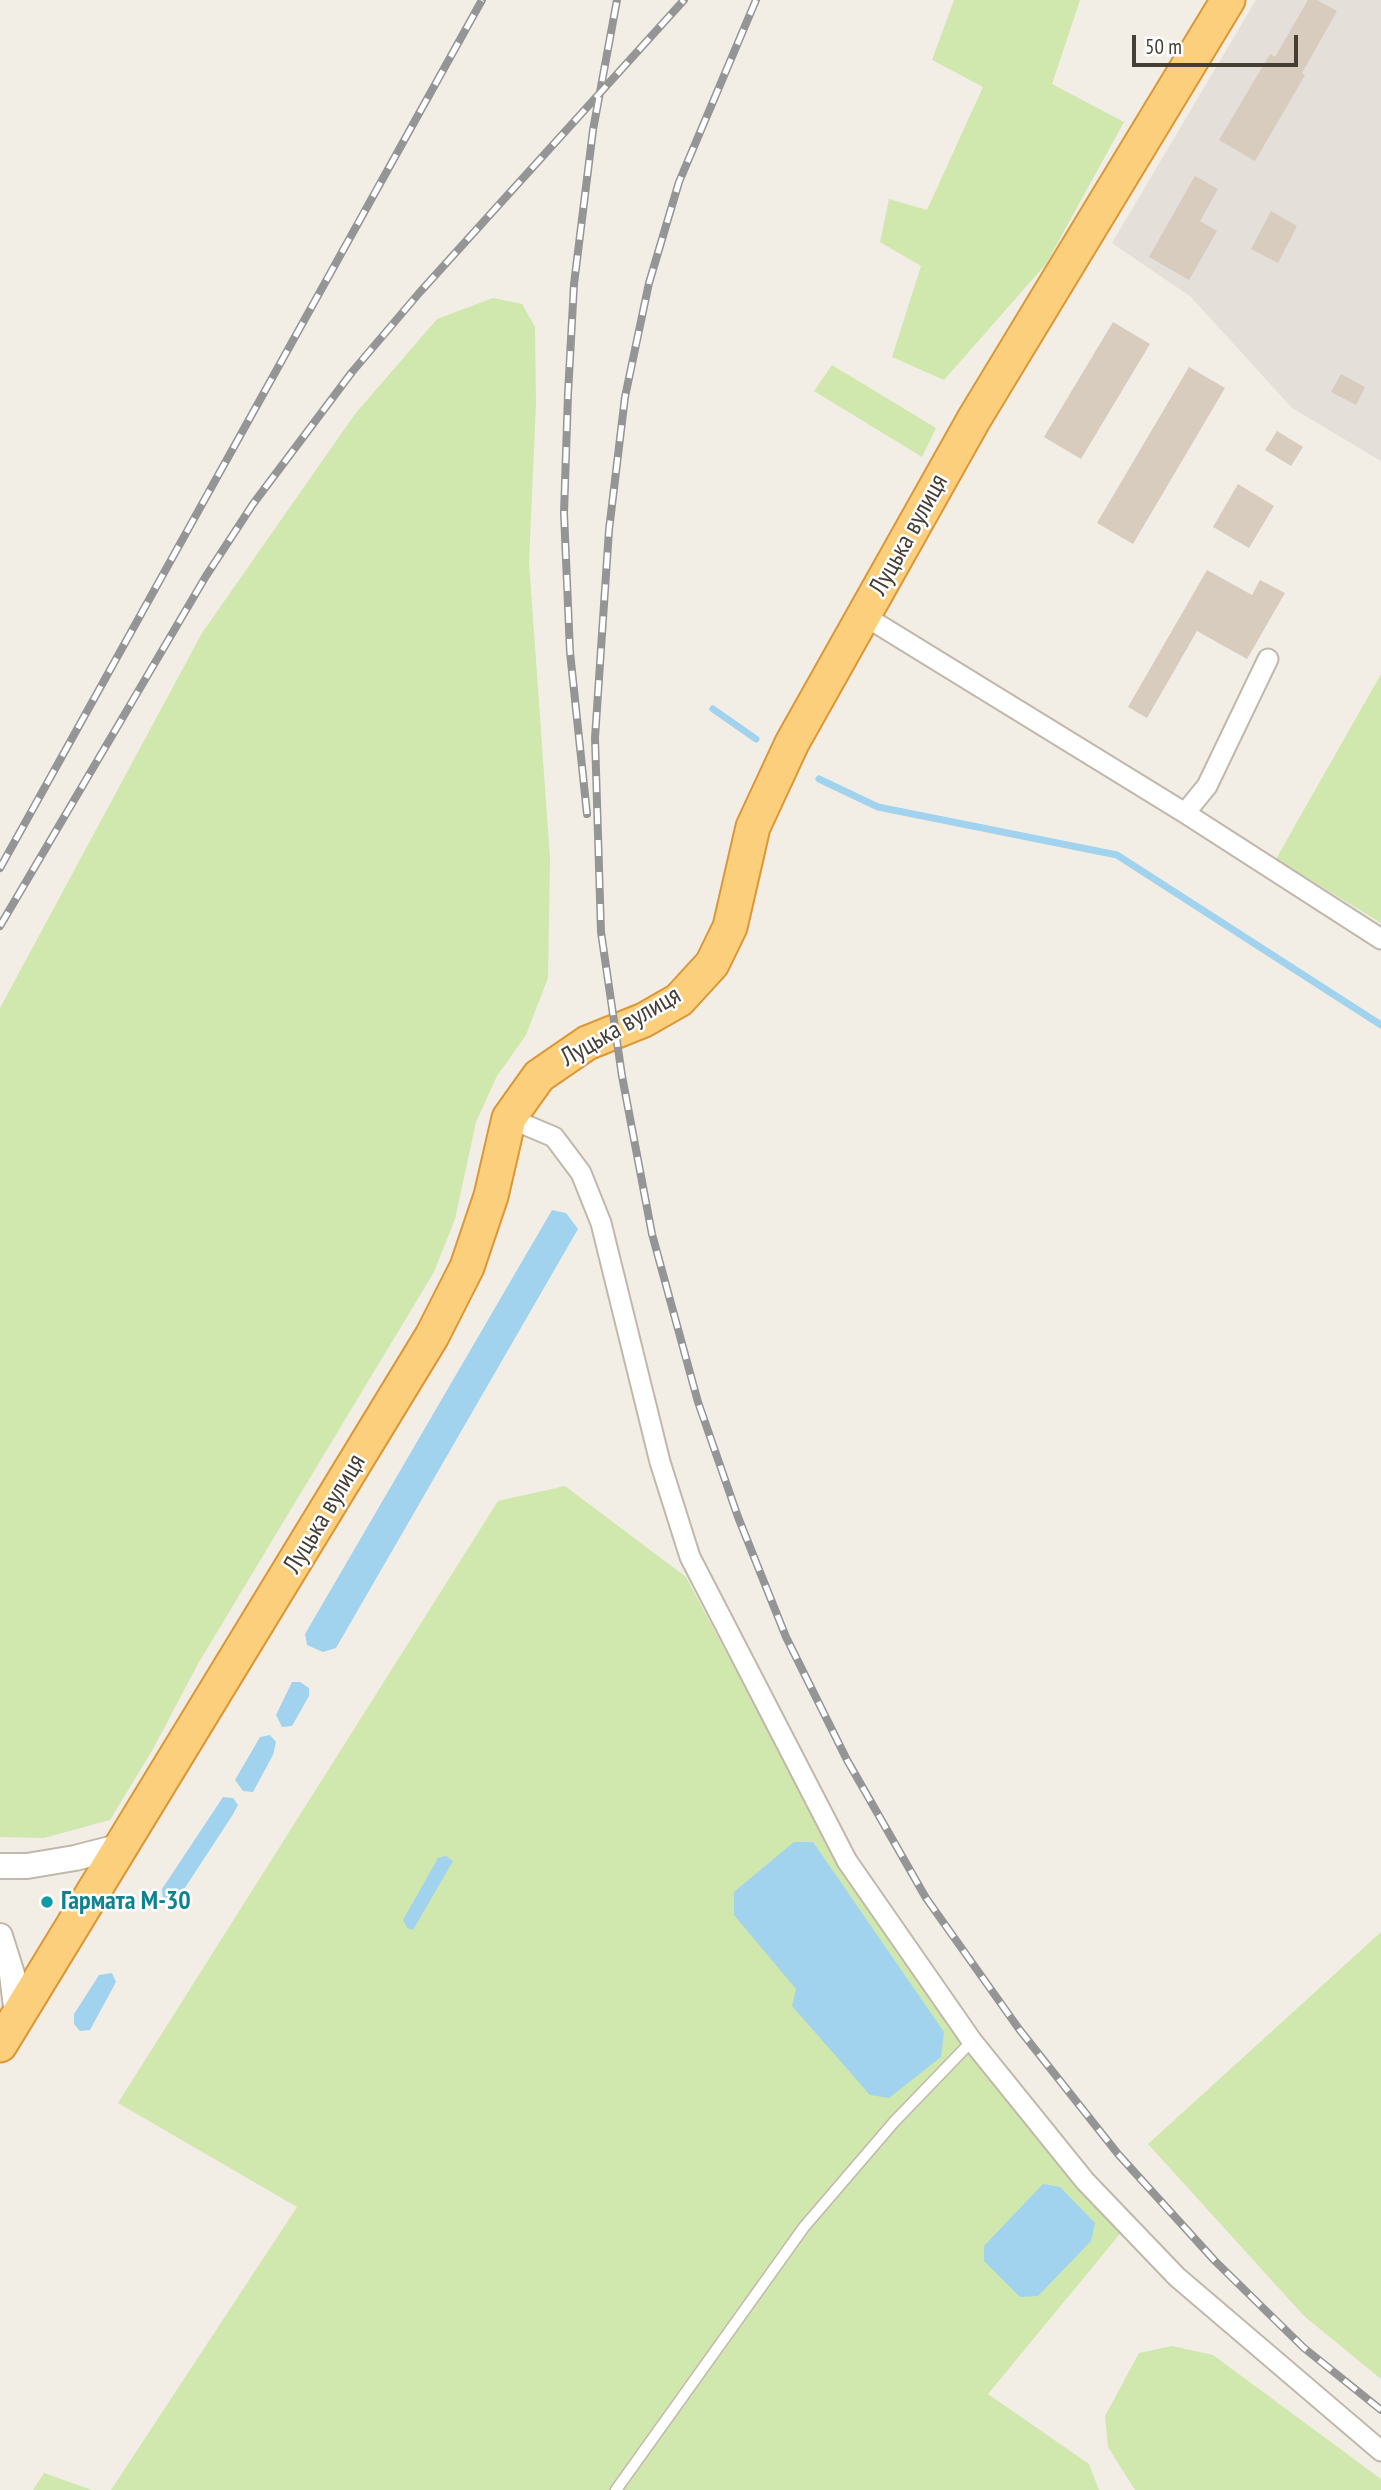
<!DOCTYPE html>
<meta charset="utf-8">
<style>
body{margin:0}
#map{position:relative;width:1381px;height:2490px;overflow:hidden;background:#f2eee5;font-family:"PT Sans Narrow",sans-serif}
canvas{display:block}
.scale{position:absolute;left:1132px;top:35px;width:166px;height:32px;box-sizing:border-box;border:4px solid #453e35;border-top:0;padding-left:9px;font-size:21px;line-height:24px;white-space:nowrap;color:#453e35;-webkit-text-stroke:5px #fff;paint-order:stroke}
</style>
<div id="map">
<canvas width="1381" height="2490"></canvas>
<div class="scale">50 m</div>
</div>
<script>
const ctx = document.querySelector('canvas').getContext('2d');
ctx.lineJoin = 'round';
function fillPath(path, color) { ctx.fillStyle = color; ctx.fill(path, 'evenodd'); }
const shape = rows => new Path2D(rows.map(r => 'M' + r).join(''));
function trace(path, color, width, dash) { ctx.strokeStyle = color; ctx.lineWidth = width; ctx.lineCap = dash ? 'butt' : 'round'; ctx.setLineDash(dash || []); ctx.stroke(path); }
function write(font, color, halo, rows, align = 'center') {
  ctx.font = font + ' "PT Sans Narrow",sans-serif'; ctx.lineWidth = 5; ctx.setLineDash([]); ctx.textBaseline = 'middle'; ctx.strokeStyle = halo; ctx.fillStyle = color; for (const [text, x, y, turn = 0] of rows) {
    ctx.save(); ctx.translate(x, y); ctx.rotate((+turn || 0) * Math.PI / 180); ctx.textAlign = isNaN(turn) ? turn : align; if (halo) ctx.strokeText(text, 0, 0); ctx.fillText(text, 0, 0); ctx.restore();
  }
}
const industrial = shape([
 [1256,0,1381,0,1381,461,1292,408,1191,297,1112,243]
]);
const green = shape([
 [954,0,1080,0,1052,84,1124,122,1046,264,944,380,892,357,921,266,880,242,889,199,927,210,983,87,932,60],
 [493,298,522,304,535,327,536,404,529,562,550,858,548,978,526,1035,497,1076,476,1122,455,1219,434,1272,199,1662,153,1749,110,1820,44,1838,0,1837,0,1008,202,633,355,414,437,319],
 [832,365,936,428,922,457,814,391],
 [1381,674,1381,923,1276,859],
 [565,1486,686,1577,823,1834,1124,2229,988,2394,1089,2464,1099,2490,111,2490,297,2207,118,2103,498,1501],
 [1381,1932,1381,2379,1304,2316,1148,2144],
 [1172,2346,1213,2355,1381,2479,1381,2490,1135,2490,1108,2447,1105,2416,1139,2353],
 [44,2473,92,2490,33,2490]
]);
const water = shape([
 [552,1210,566,1213,578,1229,336,1648,323,1652,307,1645,305,1634],
 [292,1682,300,1682,309,1688,309,1696,292,1726,282,1727,276,1715],
 [270,1735,276,1742,273,1755,253,1792,243,1791,235,1780,260,1737],
 [223,1797,233,1798,238,1805,232,1816,175,1903,163,1900,162,1889],
 [794,1842,813,1842,944,2032,941,2057,889,2098,870,2095,792,2006,796,1989,734,1915,734,1892],
 [446,1856,453,1861,413,1930,407,1928,403,1920,438,1858],
 [112,1973,116,1982,90,2030,80,2031,74,2024,74,2014,99,1975],
 [1043,2184,1060,2187,1095,2223,1091,2241,1038,2296,1020,2297,984,2261,984,2246]
]);
const stream = shape([
 [713,709,756,739],
 [819,779,878,807,1117,855,1381,1025]
]);
const building = shape([
 [1308,0,1317,0,1337,11,1302,73,1305,75,1255,161,1219,140,1270,54,1275,57],
 [1195,176,1218,189,1200,221,1217,231,1189,280,1149,257],
 [1271,211,1297,226,1278,263,1251,249],
 [1113,322,1150,344,1081,459,1044,437],
 [1189,367,1225,388,1133,544,1097,523],
 [1341,374,1365,387,1356,405,1331,392],
 [1277,431,1303,447,1291,466,1265,450],
 [1238,484,1274,506,1249,548,1213,527],
 [1207,570,1252,595,1260,580,1285,593,1247,659,1197,631,1147,718,1128,707]
]);
const service = shape([
 [616,2490,804,2227,894,2122,972,2041]
]);
const minor = shape([
 [863,615,1185,813,1381,939],
 [1185,813,1207,786,1268,659],
 [509,1118,554,1137,581,1173,601,1223,660,1462,690,1557,847,1861,972,2041,1085,2181,1177,2277,1381,2451]
]);
const tertiary = shape([
 [0,1866,27,1866,75,1858,122,1846],
 [0,1936,12,1974,17,2015]
]);
const trunk = shape([
 [0,2045,432,1336,467,1267,491,1196,509,1118,539,1076,587,1043,644,1020,679,1000,712,964,730,927,753,827,792,743,974,419,1228,0]
]);
const rail = shape([
 [756,0,679,182,649,283,625,397,609,530,595,738,601,932,622,1076,652,1234,698,1402,738,1517,786,1637,847,1760,926,1898,1019,2029,1118,2154,1215,2261,1304,2348,1381,2410],
 [587,814,570,652,564,513,568,394,574,284,593,130,617,0],
 [0,868,482,0],
 [0,926,206,576,253,504,352,372,420,292,684,0]
]);
const markers = [
 [47,1902,7,"#0f9aa8"]
];
const streetNames = [
 ["Луцька вулиця",909,535,-61],
 ["Луцька вулиця",621,1027,-30],
 ["Луцька вулиця",325,1514,-59]
];
const cultureNames = [
 ["Гармата М-30",61,1902]
];
fillPath(industrial, '#e5dfda');
fillPath(green, '#d0e7ae');
fillPath(water, '#a1d3ef');
trace(stream, '#a1d3ef', 7);
fillPath(building, '#d7ccbe');
trace(service, '#c1b8ab', 13);
trace(minor, '#c1b8ab', 23);
trace(tertiary, '#c1b8ab', 28);
trace(trunk, '#dc9736', 37);
trace(service, '#fff', 10);
trace(minor, '#fff', 19);
trace(tertiary, '#fff', 24);
trace(trunk, '#fccf7d', 33);
trace(rail, '#959595', 8);
trace(rail, '#fff', 5, [16]);
for (const [x, y, r, color] of markers) { const dot = new Path2D(); dot.arc(x, y, r, 0, 2 * Math.PI); ctx.fillStyle = color; ctx.fill(dot); trace(dot, '#fff', 2.5); }
write('26px', '#453e35', '#fff', streetNames);
write('bold 26px', '#0d838f', '#fff', cultureNames, 'left');
</script>
